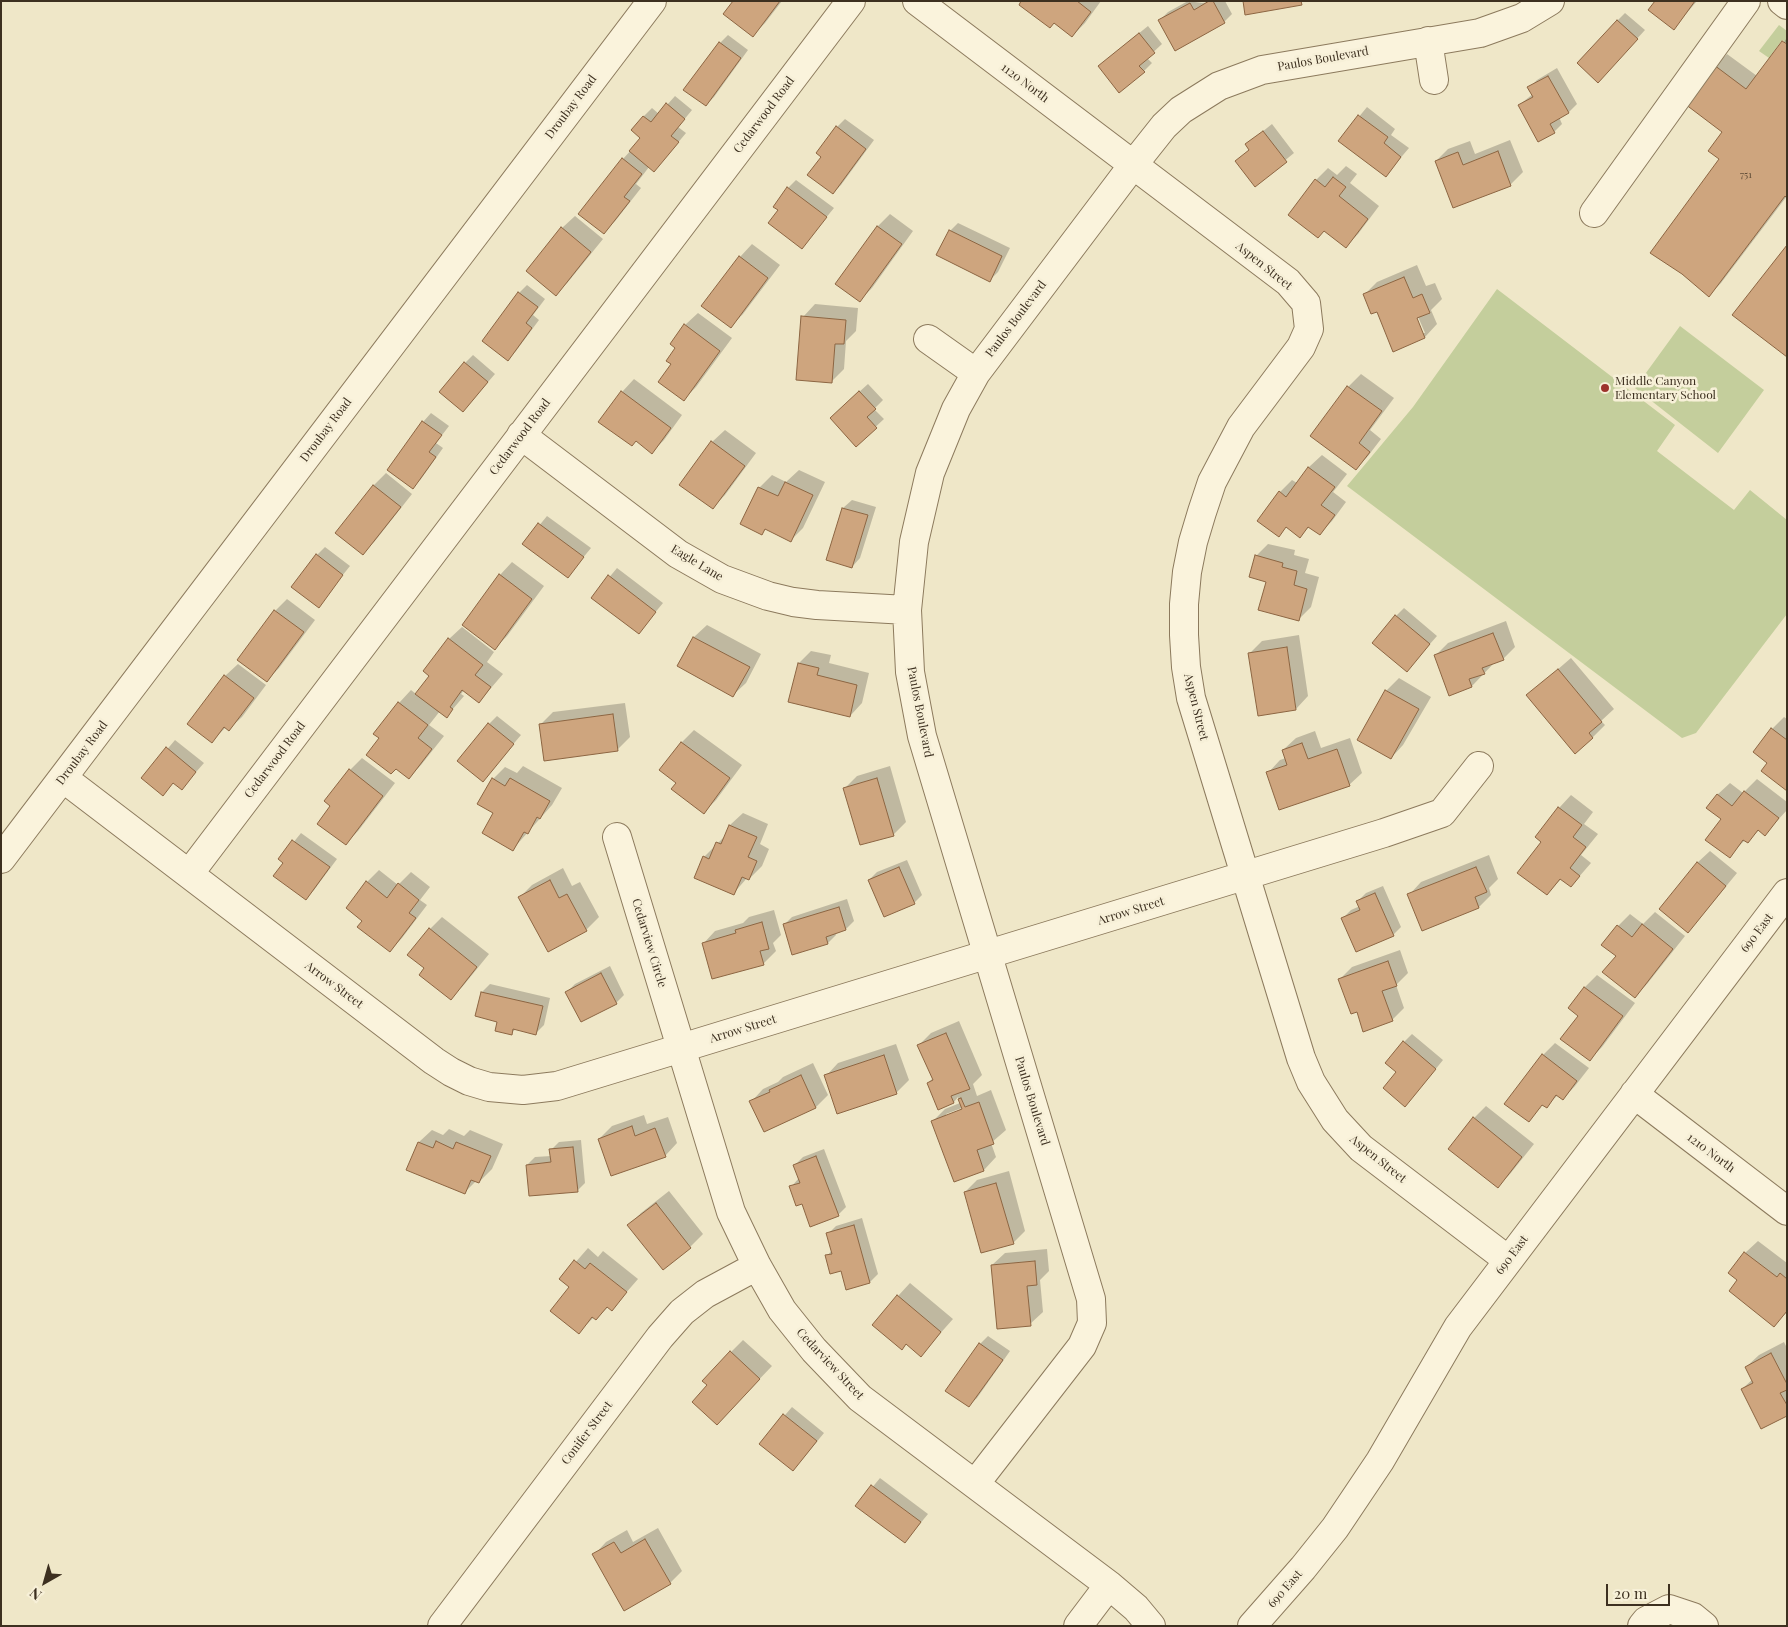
<!DOCTYPE html>
<style>
body{margin:0}
#map{position:relative;width:1788px;height:1627px;overflow:hidden;background:#efe7c8;font-family:"Playfair Display",serif}
canvas{display:block}
.frame{position:absolute;inset:0;border:2px solid #3d3020;pointer-events:none}
.north{position:absolute;left:20px;top:1557px;width:50px;height:50px;-webkit-text-stroke:4px #f7f0d8;paint-order:stroke;rotate:218deg;font-size:14px;font-weight:700;line-height:20px;text-align:center;color:#3d3020}
.north::after{content:'';display:block;margin:auto;width:18px;height:22px;background:#3d3020;clip-path:polygon(50% 0,100% 100%,50% 72%,0 100%)}
.scale{position:absolute;left:1606px;top:1584px;width:64px;height:22px;box-sizing:border-box;border:2px solid #3d3020;border-top:0;padding-left:6px;font-size:15px;line-height:18px;white-space:nowrap;color:#3d3020;-webkit-text-stroke:4px #f7f0d8;paint-order:stroke}
</style>
<div id="map">
<canvas width="1788" height="1627"></canvas>
<div class="frame"></div>
<div class="north">N</div>
<div class="scale">20 m</div>
</div>
<script>
const ctx = document.querySelector('canvas').getContext('2d');
ctx.lineJoin = 'round';
function fillPath(path, color) { ctx.fillStyle = color; ctx.fill(path, 'evenodd'); }
const shape = rows => new Path2D(rows.map(r => 'M' + r).join(''));
function trace(path, color, width, dash) { ctx.strokeStyle = color; ctx.lineWidth = width; ctx.lineCap = dash ? 'butt' : 'round'; ctx.setLineDash(dash || []); ctx.stroke(path); }
function write(font, color, halo, rows, align = 'center') {
  ctx.font = font + ' "Playfair Display",serif'; ctx.lineWidth = 5; ctx.setLineDash([]); ctx.textBaseline = 'middle'; ctx.strokeStyle = halo; ctx.fillStyle = color; for (const [text, x, y, turn = 0] of rows) {
    ctx.save(); ctx.translate(x, y); ctx.rotate((+turn || 0) * Math.PI / 180); ctx.textAlign = isNaN(turn) ? turn : align; if (halo) ctx.strokeText(text, 0, 0); ctx.fillText(text, 0, 0); ctx.restore();
  }
}
const green = shape([
 [1779,25,1787,31,1787,43,1782,40,1769,58,1759,51],
 [1497,289,1675,425,1657,451,1734,510,1750,490,1787,520,1787,614,1696,733,1682,738,1347,486,1413,407],
 [1680,326,1764,390,1718,453,1635,388]
]);
const shadow = shape([
 [734,1,782,1,765,23,753,35],
 [1023,1,1101,1,1085,23,1072,36],
 [1188,1,1202,3,1225,1,1232,14,1224,22,1160,20,1168,12],
 [1656,1,1697,1,1674,28],
 [1625,13,1645,30,1606,73,1617,21],
 [1148,26,1162,44,1147,58,1152,63,1144,71,1107,59],
 [728,35,748,50,714,97,706,105,720,43],
 [1787,38,1787,196,1721,283,1709,295,1724,132,1715,66,1727,54,1757,76],
 [1557,68,1577,104,1569,112,1559,117,1562,124,1554,132,1519,105,1533,94,1529,88,1537,80],
 [675,96,692,110,678,127,686,133,662,162,649,167,636,184,641,188,616,220,604,233,623,159,642,138,644,116,652,108,659,114],
 [1367,107,1395,129,1391,135,1409,148,1386,175,1340,140],
 [845,119,874,140,841,185,833,193,823,156,837,127],
 [1272,124,1294,153,1255,185,1237,161,1250,149,1247,144],
 [1510,140,1523,172,1510,185,1436,161,1448,149,1470,141,1475,154],
 [1346,166,1357,174,1350,183,1379,206,1358,234,1346,246,1316,180,1328,168,1337,175],
 [796,180,834,208,802,247,779,210,788,188],
 [890,214,913,231,872,288,860,300,836,283,878,226],
 [575,216,603,239,568,282,556,294,562,228],
 [958,223,1010,248,998,272,990,280,950,231],
 [752,244,780,265,743,314,731,326,740,257],
 [1417,265,1426,286,1435,283,1442,299,1431,310,1437,324,1425,337,1394,350,1378,310,1365,294,1377,282],
 [1416,312,1425,333,1422,333,1414,313],
 [527,285,545,299,533,315,539,320,516,351,508,359,519,293],
 [815,304,858,308,856,331,846,341,844,369,831,382,803,317],
 [698,313,732,338,696,387,684,399,673,364,685,325],
 [473,355,495,374,463,411,465,363],
 [1361,374,1394,398,1370,430,1381,439,1368,456,1356,469,1312,436,1348,387],
 [634,379,682,415,664,440,652,452,636,440,600,421,622,392],
 [868,384,883,400,874,409,884,419,856,445,839,410],
 [431,413,449,426,436,443,443,448,421,479,413,487,388,470,423,422],
 [725,430,756,453,725,495,712,508,712,442],
 [1322,455,1347,474,1333,492,1346,502,1332,521,1320,533,1310,526,1300,536,1287,526,1278,535,1280,492,1292,480,1297,483,1309,467],
 [799,470,825,482,803,528,791,540,766,529,762,533,742,524,759,488,772,475,786,482],
 [386,473,412,494,375,541,363,553,373,486],
 [852,500,876,507,860,558,852,567,843,508],
 [547,516,591,548,568,576,524,544],
 [1268,544,1295,550,1294,555,1309,559,1305,573,1319,577,1311,607,1299,619,1267,581,1256,556],
 [325,547,350,566,318,606,317,555],
 [512,562,544,586,507,636,495,648,500,575],
 [617,568,663,603,639,632,593,597],
 [287,599,315,620,279,668,267,680,275,611],
 [1404,608,1437,636,1407,670,1396,616],
 [1506,621,1515,647,1503,659,1495,662,1472,686,1436,655,1448,643],
 [707,625,761,654,746,683,733,695,679,666,694,637],
 [462,627,494,652,487,662,503,674,479,702,464,690,461,694,464,696,446,717,440,711,429,725,444,736,421,765,409,778,380,738,399,703,411,690,416,694,431,676,449,639],
 [1299,635,1308,696,1296,709,1250,653,1262,641],
 [811,651,831,655,829,663,869,673,862,703,850,716,799,663],
 [1571,658,1614,709,1601,721,1605,725,1592,738,1528,695],
 [238,664,266,685,242,717,229,729,226,727,212,741,225,676],
 [1399,678,1431,697,1403,745,1391,758,1386,691],
 [625,703,630,737,617,750,541,724,553,712],
 [497,716,521,735,483,780,489,724],
 [1784,717,1787,719,1787,789,1769,763,1772,729],
 [694,730,742,765,716,800,704,812,677,782,661,770,682,742],
 [1315,731,1321,748,1350,738,1362,773,1349,785,1268,773,1280,760,1286,758,1283,750,1296,738],
 [175,740,204,763,182,788,174,782,163,794,143,778],
 [362,758,395,783,358,831,346,843,332,806,350,770],
 [523,766,562,788,552,805,513,849,495,812,493,779,505,767,517,773],
 [890,766,906,822,893,835,845,788,857,776],
 [1757,779,1787,802,1787,810,1765,834,1759,830,1747,842,1745,840,1729,856,1717,795,1730,783,1743,793],
 [1571,795,1593,812,1584,824,1598,834,1581,855,1591,863,1571,886,1562,878,1547,894,1543,842,1537,837,1559,808],
 [743,813,768,824,760,844,769,849,762,866,749,879,747,878,733,894,704,857,728,833,730,825],
 [301,833,337,859,314,890,306,898,285,863,280,859],
 [1710,851,1737,873,1700,918,1688,931,1697,863],
 [1489,855,1498,879,1489,888,1491,895,1479,907,1409,895,1421,882],
 [907,860,922,895,914,903,869,880,877,872],
 [563,868,572,886,580,882,599,917,586,930,520,897,532,885],
 [379,870,398,885,411,872,430,887,420,900,427,905,402,938,390,951,364,920,367,882],
 [1383,886,1401,927,1393,935,1343,918,1351,910,1360,906,1358,901,1366,893],
 [847,899,854,921,846,929,835,932,836,935,828,943,793,954,784,925,792,917],
 [774,910,781,935,773,943,776,951,763,964,703,944,715,931,743,923,749,917],
 [1655,912,1685,936,1647,984,1635,996,1617,955,1618,926,1630,914,1643,924],
 [442,917,489,954,463,986,450,998,425,968,430,929],
 [1400,950,1408,973,1396,985,1404,1008,1392,1020,1357,1010,1340,979,1352,967],
 [610,966,624,995,616,1003,567,992,575,984],
 [1597,975,1635,1003,1602,1047,1590,1059,1579,1015,1570,1008,1585,987],
 [490,984,550,998,544,1025,536,1033,516,1029,511,1033,499,1021,477,1015,482,992],
 [959,1021,982,1075,973,1084,977,1096,991,1090,1006,1130,991,1143,996,1157,984,1170,955,1180,933,1121,945,1109,960,1103,958,1097,954,1102,939,1108,928,1083,933,1078,919,1045,931,1033],
 [967,1106,968,1108,946,1117,946,1114],
 [1412,1034,1443,1060,1413,1097,1398,1072,1404,1042],
 [1555,1043,1589,1068,1575,1086,1563,1099,1558,1095,1546,1106,1544,1104,1528,1121,1543,1055],
 [1546,1100,1540,1109,1537,1109],
 [896,1044,909,1080,896,1093,826,1076,838,1063],
 [813,1063,828,1095,816,1107,765,1131,751,1102,763,1089,778,1082,783,1077],
 [1486,1106,1534,1144,1510,1174,1498,1186,1474,1118],
 [644,1115,647,1124,668,1117,677,1143,665,1156,599,1139,612,1126],
 [449,1129,464,1136,470,1130,503,1144,492,1169,479,1182,476,1181,464,1193,419,1142,432,1130,443,1135],
 [581,1140,585,1183,577,1191,527,1165,535,1157,551,1156,551,1150,559,1142],
 [824,1149,846,1207,838,1215,802,1202,791,1187,799,1178,795,1165,803,1157],
 [1009,1171,1025,1231,1013,1243,965,1192,977,1180],
 [669,1191,703,1234,690,1247,663,1268,629,1225,641,1213],
 [862,1218,878,1274,870,1282,847,1288,842,1269,827,1256,832,1250,828,1234,836,1226],
 [1758,1241,1787,1263,1787,1312,1774,1325,1739,1280,1745,1253],
 [588,1248,598,1257,603,1251,638,1279,612,1309,608,1307,596,1319,594,1317,579,1332,570,1287,561,1279],
 [1047,1249,1049,1271,1040,1280,1043,1312,1030,1324,992,1265,1005,1253],
 [910,1283,953,1319,921,1355,907,1343,902,1348,898,1296],
 [988,1336,1010,1351,977,1398,968,1406,980,1344],
 [743,1340,772,1366,729,1411,709,1385,731,1352],
 [1784,1342,1787,1348,1787,1415,1742,1389,1753,1379,1746,1367,1759,1355],
 [792,1407,824,1433,801,1461,761,1443],
 [880,1478,928,1514,905,1542,857,1506],
 [658,1528,682,1571,670,1583,594,1555,606,1542,627,1530,633,1542]
]);
const building = shape([
 [733,1,780,1,753,37,723,14,733,1],
 [1021,1,1077,1,1091,12,1072,37,1054,23,1050,28,1019,5,1021,1],
 [1209,1,1213,1,1225,23,1175,51,1158,20,1190,3,1194,10,1209,1],
 [1243,1,1301,1,1302,5,1245,15,1243,1],
 [1655,1,1695,1,1674,30,1648,10,1655,1],
 [1617,20,1638,39,1598,83,1577,63,1617,20],
 [1139,33,1155,53,1139,66,1145,72,1119,93,1098,66,1139,33],
 [1782,41,1787,44,1787,198,1785,196,1709,297,1682,274,1650,253,1719,159,1708,151,1722,132,1685,104,1714,65,1746,89,1782,41],
 [719,42,741,58,706,106,683,90,719,42],
 [1548,76,1569,113,1550,124,1555,133,1538,142,1518,105,1533,97,1527,87,1548,76],
 [666,103,685,119,671,136,679,142,654,172,629,151,640,138,631,130,643,116,651,122,666,103],
 [1358,115,1388,137,1384,143,1401,157,1386,177,1338,141,1358,115],
 [836,126,866,149,833,194,807,175,821,157,816,153,836,126],
 [1263,131,1287,162,1255,187,1235,161,1249,150,1245,144,1263,131],
 [1498,151,1511,186,1453,208,1435,161,1458,152,1463,165,1498,151],
 [622,158,642,174,624,197,630,201,604,234,578,214,622,158],
 [1333,177,1346,187,1339,196,1368,219,1346,248,1324,231,1318,238,1288,215,1315,179,1325,187,1333,177],
 [787,187,827,217,802,249,768,223,778,210,773,207,787,187],
 [877,226,902,244,860,302,835,284,877,226],
 [561,227,591,252,556,296,526,271,561,227],
 [949,230,1002,256,990,282,936,255,949,230],
 [1787,245,1787,357,1732,315,1787,245],
 [739,256,768,278,731,328,701,306,739,256],
 [1404,277,1413,298,1422,294,1430,313,1417,318,1425,338,1393,352,1377,312,1371,314,1363,294,1404,277],
 [518,292,538,307,526,323,532,328,508,361,482,341,518,292],
 [801,316,846,320,844,344,835,344,832,383,796,380,801,316],
 [684,324,720,351,684,401,658,382,671,364,666,361,675,348,670,344,684,324],
 [464,362,488,382,463,412,439,392,464,362],
 [1347,386,1382,411,1359,443,1370,452,1356,470,1310,436,1347,386],
 [621,391,671,428,652,454,636,441,632,446,598,422,621,391],
 [859,391,876,409,867,417,877,428,856,447,830,418,859,391],
 [422,421,442,435,429,452,436,457,413,489,387,470,422,421],
 [711,441,745,466,713,509,679,485,711,441],
 [1308,467,1335,487,1321,505,1335,515,1320,535,1308,527,1300,538,1286,527,1279,537,1257,521,1279,491,1286,497,1308,467],
 [785,482,813,495,791,542,765,529,762,535,740,524,758,487,778,496,785,482],
 [373,485,401,507,363,555,335,533,373,485],
 [842,508,868,515,852,568,826,560,842,508],
 [538,523,584,557,568,578,522,544,538,523],
 [316,554,343,575,319,608,291,587,316,554],
 [1255,555,1283,563,1282,567,1297,571,1294,585,1307,589,1299,621,1258,610,1266,582,1249,577,1255,555],
 [499,574,532,599,495,650,462,625,499,574],
 [608,575,656,612,639,634,591,598,608,575],
 [274,610,304,632,267,682,237,660,274,610],
 [1395,615,1430,644,1407,672,1372,643,1395,615],
 [1493,633,1504,660,1482,668,1485,674,1469,679,1472,687,1449,696,1434,655,1493,633],
 [693,637,750,667,733,697,677,666,693,637],
 [448,638,483,665,475,675,491,687,479,703,462,690,450,707,453,709,447,718,415,694,429,676,423,671,448,638],
 [1287,647,1296,710,1258,716,1248,653,1287,647],
 [798,663,819,668,817,675,857,685,850,717,788,702,798,663],
 [1558,669,1602,722,1589,733,1593,738,1575,754,1526,695,1558,669],
 [224,675,254,698,229,731,224,727,212,743,187,724,224,675],
 [1385,690,1419,709,1391,759,1357,740,1385,690],
 [398,702,428,725,418,738,432,749,409,779,396,769,391,774,366,755,379,738,373,734,398,702],
 [613,714,618,751,544,761,539,724,613,714],
 [488,723,514,744,483,782,457,761,488,723],
 [1771,728,1787,740,1787,791,1761,771,1767,763,1753,752,1771,728],
 [681,742,730,778,704,814,671,789,676,783,659,770,681,742],
 [1302,743,1308,759,1337,749,1350,786,1279,810,1266,772,1287,765,1282,750,1302,743],
 [166,747,196,772,182,790,173,783,163,796,141,778,166,747],
 [349,769,383,796,346,845,317,824,330,806,324,801,349,769],
 [492,778,505,786,510,778,550,801,540,819,537,817,528,834,524,832,513,851,482,833,493,813,477,804,492,778],
 [877,778,894,836,860,845,843,788,877,778],
 [1744,791,1779,818,1765,836,1758,830,1748,843,1743,840,1730,858,1705,840,1721,819,1706,808,1717,794,1732,806,1744,791],
 [1558,807,1582,825,1573,837,1586,847,1570,868,1580,876,1571,887,1560,879,1547,895,1517,873,1541,842,1535,837,1558,807],
 [729,825,757,837,748,857,757,861,749,880,742,877,734,895,694,878,703,856,709,859,716,842,721,844,729,825],
 [292,840,330,867,306,900,273,876,283,863,278,859,292,840],
 [1697,862,1726,886,1688,933,1659,909,1697,862],
 [899,867,915,904,884,917,868,880,899,867],
 [1476,867,1487,892,1475,897,1479,908,1422,931,1407,894,1476,867],
 [550,880,559,898,567,894,587,931,548,952,518,897,550,880],
 [366,881,387,898,398,883,419,900,409,913,416,918,390,952,357,927,362,921,346,908,366,881],
 [1375,893,1394,936,1356,952,1341,918,1360,910,1356,901,1375,893],
 [839,907,846,930,826,937,828,944,792,955,783,924,839,907],
 [762,922,769,949,760,951,764,965,712,979,702,943,736,933,735,930,762,922],
 [1642,924,1673,949,1635,998,1602,972,1616,956,1601,945,1617,925,1632,937,1642,924],
 [429,928,477,967,451,1000,419,975,424,968,407,955,429,928],
 [1388,961,1397,986,1382,991,1393,1021,1363,1032,1357,1012,1351,1014,1338,979,1388,961],
 [601,973,617,1004,581,1022,565,992,601,973],
 [1584,987,1623,1016,1590,1061,1560,1039,1578,1016,1568,1008,1584,987],
 [481,992,543,1006,536,1035,513,1029,512,1035,495,1031,497,1022,475,1016,481,992],
 [946,1033,970,1089,951,1096,954,1103,938,1110,927,1083,933,1080,917,1045,946,1033],
 [1403,1041,1436,1069,1405,1107,1383,1088,1396,1072,1385,1063,1403,1041],
 [1542,1054,1577,1081,1563,1100,1556,1095,1547,1108,1542,1105,1529,1122,1504,1104,1542,1054],
 [884,1055,897,1094,837,1114,824,1075,884,1055],
 [801,1075,816,1108,764,1132,749,1101,770,1092,769,1090,801,1075],
 [961,1098,965,1107,979,1102,994,1144,977,1150,984,1171,954,1182,931,1121,962,1109,958,1099,961,1098],
 [1473,1117,1522,1157,1498,1188,1448,1149,1473,1117],
 [632,1126,635,1136,655,1128,666,1157,611,1176,598,1139,632,1126],
 [436,1141,453,1149,456,1142,491,1156,479,1183,471,1180,465,1194,406,1170,418,1142,433,1148,436,1141],
 [573,1147,578,1192,529,1196,526,1165,551,1162,549,1149,573,1147],
 [816,1156,839,1216,810,1227,802,1204,796,1206,789,1186,800,1183,793,1165,816,1156],
 [996,1183,1014,1244,981,1253,964,1192,996,1183],
 [656,1203,691,1248,663,1270,627,1225,656,1203],
 [854,1225,870,1283,846,1290,841,1271,830,1274,825,1255,832,1254,826,1233,854,1225],
 [1744,1252,1777,1277,1780,1273,1787,1279,1787,1311,1774,1327,1729,1291,1737,1280,1728,1273,1744,1252],
 [574,1260,585,1269,590,1263,627,1292,612,1311,607,1307,596,1320,592,1317,579,1334,550,1311,569,1287,559,1279,574,1260],
 [1035,1261,1037,1285,1027,1286,1031,1326,997,1329,991,1265,1035,1261],
 [897,1295,941,1332,921,1357,906,1344,902,1350,872,1325,897,1295],
 [979,1343,1003,1360,969,1407,945,1391,979,1343],
 [730,1351,760,1379,717,1425,692,1402,707,1385,702,1381,730,1351],
 [1771,1353,1787,1384,1787,1390,1780,1393,1787,1405,1787,1416,1761,1429,1741,1389,1753,1383,1745,1367,1771,1353],
 [783,1414,817,1441,793,1471,759,1444,783,1414],
 [871,1485,921,1522,905,1543,855,1506,871,1485],
 [645,1539,671,1584,624,1611,592,1554,614,1542,621,1553,645,1539]
]);
const minor = shape([
 [917,1,1288,282,1306,303,1309,329,1301,347,1241,427,1212,482,1202,512,1193,542,1187,572,1184,604,1184,635,1186,667,1191,698,1301,1058,1311,1082,1335,1120,1361,1148,1508,1260],
 [1782,1,1787,5],
 [1428,41,1434,80],
 [1594,213,1746,1],
 [928,339,976,373],
 [521,435,678,554,722,579,768,596,793,602,817,605,907,610],
 [63,778,434,1061,451,1072,469,1081,489,1087,523,1090,557,1086,1384,833,1442,813,1479,766],
 [617,837,731,1212,757,1266,782,1310,814,1350,860,1398,1109,1585,1136,1608,1151,1626],
 [1,859,652,1],
 [189,874,851,1],
 [1634,1094,1787,1211],
 [975,1484,1082,1346,1092,1323,1091,1299,922,736,910,672,907,610,914,542,930,473,956,409,976,373,1133,165,1164,126,1181,110,1219,86,1262,70,1480,33,1522,18,1550,1],
 [442,1626,660,1337,682,1312,705,1294,757,1266],
 [1078,1626,1109,1585],
 [1252,1626,1303,1568,1335,1528,1380,1461,1458,1327,1787,893],
 [1642,1626,1646,1621,1669,1609,1693,1617,1704,1626]
]);
const markers = [
 [1605,388,5,"#9d332b"]
];
const numberNames = [
 ["751",1746,175]
];
const streetNames = [
 ["Paulos Boulevard",1323,59,-10],
 ["1120 North",1025,83,37],
 ["Droubay Road",571,107,-53],
 ["Cedarwood Road",764,115,-53],
 ["Aspen Street",1264,266,39],
 ["Paulos Boulevard",1016,319,-53],
 ["Droubay Road",326,430,-53],
 ["Cedarwood Road",520,437,-53],
 ["Eagle Lane",697,563,31],
 ["Aspen Street",1196,707,76],
 ["Paulos Boulevard",920,712,79],
 ["Droubay Road",82,753,-53],
 ["Cedarwood Road",275,760,-53],
 ["Arrow Street",1131,911,-17],
 ["690 East",1757,933,-53],
 ["Cedarview Circle",649,943,73],
 ["Arrow Street",334,985,37],
 ["Arrow Street",743,1029,-17],
 ["Paulos Boulevard",1032,1101,73],
 ["1210 North",1711,1153,37],
 ["Aspen Street",1378,1159,39],
 ["690 East",1512,1255,-53],
 ["Cedarview Street",830,1364,47],
 ["Conifer Street",587,1433,-53],
 ["690 East",1285,1589,-49]
];
const poiNames = [
 ["Middle Canyon",1615,381],
 ["Elementary School",1615,395]
];
fillPath(green, '#c4ce9c');
fillPath(shadow, '#0003');
fillPath(building, '#cea57e');
trace(building, '#8c6542', 1);
trace(minor, '#8c7a5d', 30);
trace(minor, '#faf3dc', 28);
for (const [x, y, r, color] of markers) { const dot = new Path2D(); dot.arc(x, y, r, 0, 2 * Math.PI); ctx.fillStyle = color; ctx.fill(dot); trace(dot, '#f7f0d8', 2); }
write('10px', '#614d38', null, numberNames);
write('12px', '#3d3020', '#f7f0d8', streetNames);
write('12px', '#3d3020', '#f7f0d8', poiNames, 'left');
</script>
